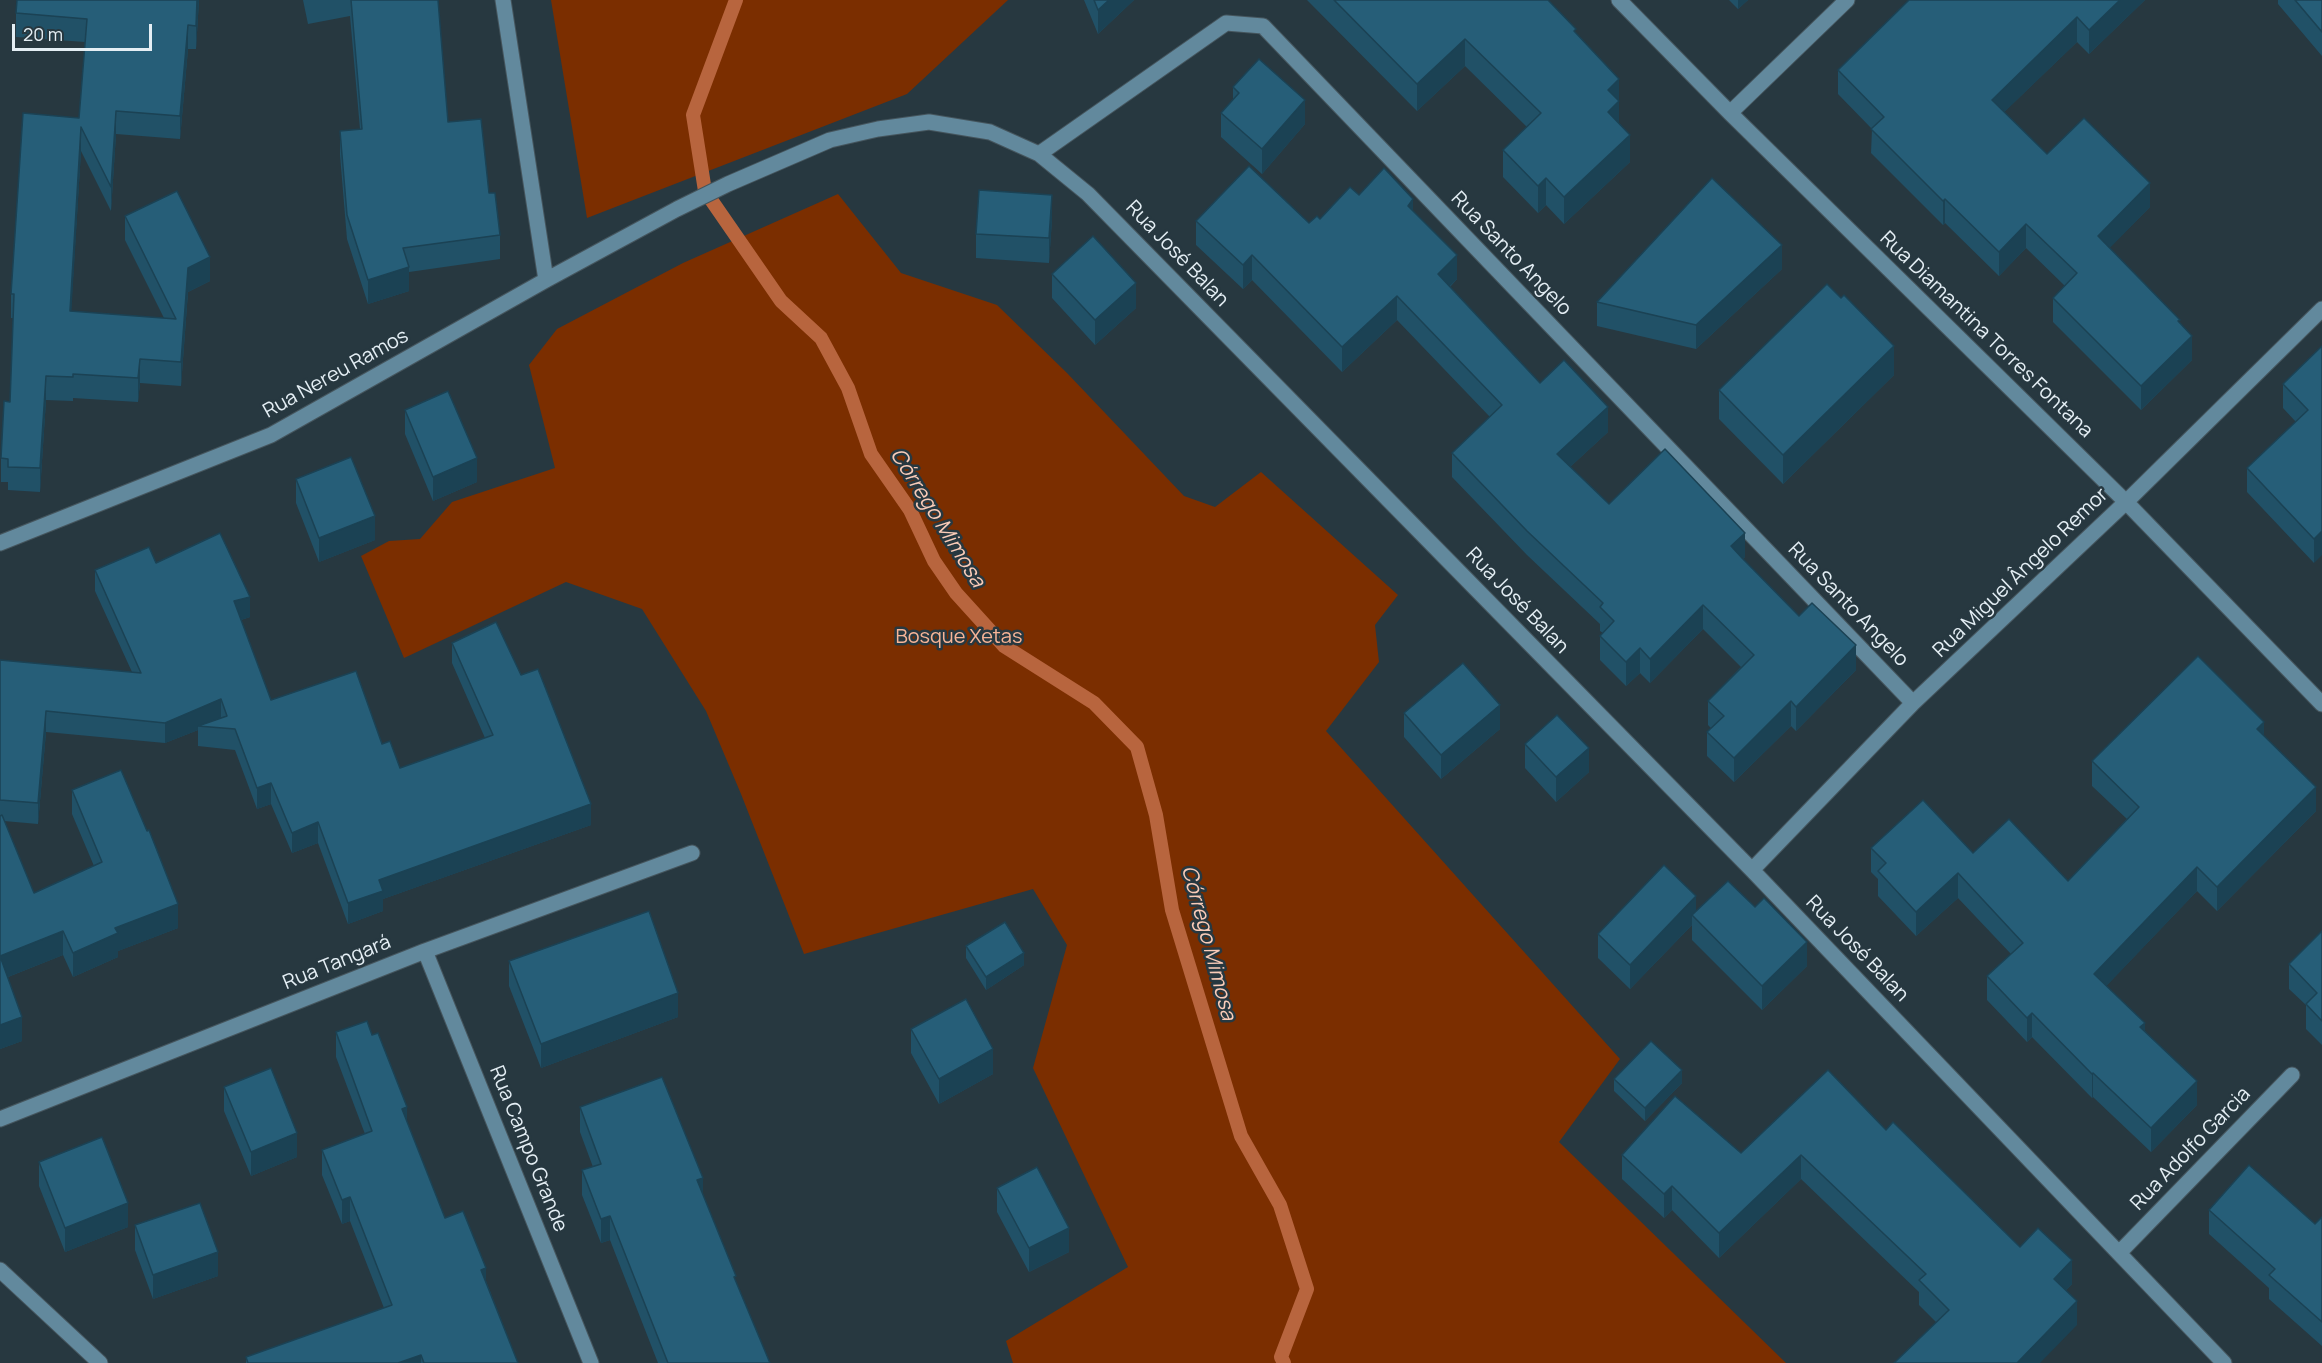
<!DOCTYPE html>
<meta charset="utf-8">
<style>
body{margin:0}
#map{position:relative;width:2322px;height:1363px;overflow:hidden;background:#273840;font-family:Manrope,sans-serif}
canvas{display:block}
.scale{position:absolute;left:12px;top:24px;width:140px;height:27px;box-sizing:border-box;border:3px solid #e4eef4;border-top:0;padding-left:8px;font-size:18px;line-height:21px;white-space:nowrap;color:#e4eef4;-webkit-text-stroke:4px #273840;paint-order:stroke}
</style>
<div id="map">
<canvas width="2322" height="1363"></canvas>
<div class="scale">20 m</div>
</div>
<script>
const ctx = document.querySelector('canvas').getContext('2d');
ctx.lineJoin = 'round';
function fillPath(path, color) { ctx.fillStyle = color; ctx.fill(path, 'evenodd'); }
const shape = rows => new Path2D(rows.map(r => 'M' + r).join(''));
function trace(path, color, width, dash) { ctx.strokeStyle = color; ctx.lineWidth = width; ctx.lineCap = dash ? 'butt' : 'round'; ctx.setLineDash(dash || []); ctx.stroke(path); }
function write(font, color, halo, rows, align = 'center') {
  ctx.font = font + ' Manrope,sans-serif'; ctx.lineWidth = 5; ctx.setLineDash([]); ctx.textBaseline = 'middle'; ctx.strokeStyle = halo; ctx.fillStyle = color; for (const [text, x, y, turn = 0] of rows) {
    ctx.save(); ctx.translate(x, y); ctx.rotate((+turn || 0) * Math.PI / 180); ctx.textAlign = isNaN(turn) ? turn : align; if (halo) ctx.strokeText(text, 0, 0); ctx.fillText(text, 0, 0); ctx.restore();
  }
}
const green = shape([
 [551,0,1008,0,907,94,587,218],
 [838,194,901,273,997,305,1067,373,1184,496,1215,507,1261,472,1398,595,1375,625,1379,662,1326,731,1620,1059,1559,1142,1786,1363,1013,1363,1006,1341,1128,1267,1033,1068,1067,945,1033,889,804,954,741,794,706,711,642,609,566,582,404,658,361,556,389,541,420,539,452,502,555,468,529,365,557,329,683,263]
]);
const stream = shape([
 [736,0,693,115,705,191,781,301,821,338,848,388,871,454,910,510,934,561,956,593,1004,646,1094,703,1137,747,1156,815,1172,910,1241,1136,1280,1205,1307,1289,1281,1357,1284,1363]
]);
const minor = shape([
 [503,0,546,280],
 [1619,0,1730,113,2126,502,2322,704],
 [1730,113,1847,0],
 [1039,154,1226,23,1263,26,1913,703],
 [0,543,271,435,546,280,677,209,728,184,830,140,878,129,929,122,990,132,1039,154,1088,194,1752,870,2224,1363],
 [1752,870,1913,703,2126,502,2322,309],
 [425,951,591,1363],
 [0,1119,425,951,692,853],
 [2120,1252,2292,1075],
 [0,1270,100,1363]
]);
const wall = shape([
 [199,0,196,49,188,49,180,139,116,134,111,211,81,151,71,311,164,318,125,240,125,216,210,281,188,292,181,386,140,383,138,402,73,398,73,401,46,400,40,492,8,490,8,482,1,482,1,458,10,402,13,318,11,318,11,294,79,118,85,42,16,37,16,13],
 [303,0,438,0,448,122,489,193,500,235,500,259,409,272,409,291,368,304,347,239,340,155,340,131,360,129,350,16,308,24],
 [1084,0,1134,0,1098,34],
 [1307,0,1548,0,1576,33,1619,106,1619,123,1630,162,1564,224,1546,205,1538,213,1503,177,1503,150,1527,127,1465,66,1417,111],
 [1729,0,1748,0,1738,9],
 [1909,0,2145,0,2089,54,2077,42,2004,112,2047,154,2150,207,2109,248,2180,323,2192,360,2141,410,2053,322,2053,298,2065,286,2026,248,1999,276,1945,223,1943,225,1871,153,1872,129,1838,94,1838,70],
 [2278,0,2322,0,2322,56,2278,4],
 [1233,87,1305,124,1262,174,1221,137,1221,113,1233,99],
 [1359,195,1413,211,1457,279,1450,287,1540,383,1608,432,1570,467,1609,504,1745,557,1743,559,1799,616,1856,670,1796,731,1791,726,1734,782,1707,756,1707,732,1711,728,1708,725,1708,701,1741,667,1703,629,1650,683,1640,673,1626,686,1600,660,1600,636,1603,633,1600,631,1600,624,1527,555,1452,477,1452,453,1490,417,1397,320,1342,372,1252,280,1243,289,1196,245,1196,221,1309,223,1320,219],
 [1052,219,1049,263,976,258,976,234],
 [1782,269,1696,349,1597,326,1597,302],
 [1052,274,1136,308,1095,345,1052,298],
 [2322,346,2314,563,2247,492,2247,468,2296,422,2283,408,2283,384],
 [1894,375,1783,484,1719,419,1719,390],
 [405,410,477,482,433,501,405,434],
 [296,479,375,540,319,562,296,503],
 [156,563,250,617,241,620,271,700,382,744,400,768,485,738,452,663,452,643,591,825,383,899,383,911,348,924,318,843,292,853,271,804,257,809,235,750,198,746,198,730,165,743,46,732,38,824,4,821,34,893,94,866,72,814,72,790,178,928,118,951,118,957,73,977,63,955,8,977,22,1041,0,1049,0,660,132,672,95,591,95,570],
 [1404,713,1500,729,1441,779,1404,737],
 [2264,736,2316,811,2217,911,2197,891,2106,986,2145,1031,2197,1105,2151,1152,2093,1097,2092,1098,2032,1037,2027,1042,1987,1000,1987,976,2011,954,1958,898,1916,936,1878,896,1878,879,1871,872,1871,848,1973,853,2068,881,2127,819,2092,786,2092,761],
 [1525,744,1589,772,1556,802,1525,768],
 [1755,907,1807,966,1762,1010,1692,940,1692,925,1630,989,1598,958,1598,934,1696,912],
 [2322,931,2322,1045,2306,1029,2306,1005,2289,989,2289,964],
 [966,946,1024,965,986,990,966,958],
 [509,961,678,1017,541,1068,509,986],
 [911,1029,993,1074,939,1104,911,1053],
 [336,1032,407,1122,445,1218,486,1281,518,1363,246,1363,246,1357,384,1308,350,1221,342,1224,322,1175,322,1150,365,1134,336,1057],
 [1614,1079,1682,1083,1645,1121,1614,1091],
 [224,1087,297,1157,251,1176,224,1111],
 [580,1107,703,1194,736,1282,770,1363,658,1363,610,1240,601,1243,582,1195,582,1170,593,1167,580,1132],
 [1886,1130,2020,1247,2072,1284,2066,1290,2077,1325,1936,1322,1919,1305,1919,1292,1801,1179,1719,1258,1672,1210,1664,1218,1622,1179,1622,1155,1741,1153],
 [39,1162,128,1227,65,1252,39,1186],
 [997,1188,1069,1252,1029,1272,997,1212],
 [2209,1210,2315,1224,2322,1217,2322,1346,2269,1299,2269,1288,2209,1234],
 [135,1225,218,1276,153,1299,135,1250]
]);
const shadedWall = shape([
 [197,0,199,0,196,49,196,26],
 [1109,0,1134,0,1098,34,1098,10],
 [1738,0,1748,0,1738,9],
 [2120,0,2145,0,2089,54,2089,30],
 [2077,17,2077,42,1992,124,1992,100],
 [188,25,188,49,180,139,180,116],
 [1465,39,1465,66,1417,111,1417,84],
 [1619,79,1619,128,1608,139,1608,90],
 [1305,100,1305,124,1262,174,1262,149],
 [116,111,116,134,111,211,111,187],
 [81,127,81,151,70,335,70,311],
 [1630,135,1630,162,1564,224,1564,197],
 [1546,178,1546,205,1538,213,1538,186],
 [2150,183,2150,207,2098,260,2098,236],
 [1052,195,1052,219,1049,263,1049,238],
 [1413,199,1413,224,1408,206],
 [1945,199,1945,223,1943,225,1943,201],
 [2026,224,2026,248,1999,276,1999,252],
 [1782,245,1782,269,1696,349,1696,325],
 [1252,255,1252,280,1243,289,1243,265],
 [1457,255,1457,279,1438,298,1438,274],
 [210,257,210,281,188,292,181,386,181,362,188,268],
 [409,267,409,291,368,304,368,280],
 [1136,283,1136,308,1095,345,1095,320],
 [1397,296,1397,320,1342,372,1342,347],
 [2192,336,2192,360,2141,410,2141,386],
 [1894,346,1894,375,1783,484,1783,455],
 [140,359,140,383,138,402,138,378],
 [46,376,46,400,40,492,40,468],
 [1608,407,1608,432,1557,479,1557,454],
 [477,458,477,482,433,501,433,477],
 [375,516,375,540,319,562,319,538],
 [2322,531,2322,555,2314,563,2314,539],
 [1745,533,1745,557,1731,570,1731,546],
 [250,597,250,617,234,622,234,601],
 [1703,605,1703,629,1650,683,1650,659],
 [1856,645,1856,670,1796,731,1796,707],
 [1640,648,1640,673,1626,686,1626,662],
 [221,699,221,720,198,726,198,730,165,743,165,723],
 [1791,701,1791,726,1734,782,1734,758],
 [1500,705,1500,729,1441,779,1441,755],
 [46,711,46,732,38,824,38,803],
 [2264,722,2264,747,2257,729],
 [1589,748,1589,772,1556,802,1556,777],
 [271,783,271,804,257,809,257,788],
 [2316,787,2316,811,2217,911,2217,887],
 [591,804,591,825,383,899,383,911,348,924,348,903,379,880],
 [318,822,318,843,292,853,292,833],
 [2197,867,2197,891,2094,999,2094,974],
 [1958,873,1958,898,1916,936,1916,912],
 [1696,896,1696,919,1692,915,1692,925,1630,989,1630,965],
 [178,904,178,928,118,951,118,957,73,977,73,953,115,928],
 [63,931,63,955,0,980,0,956],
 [1807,942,1807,966,1762,1010,1762,986],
 [1024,953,1024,965,986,990,986,977],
 [678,993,678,1017,541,1068,541,1044],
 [2032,1013,2032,1037,2027,1042,2027,1018],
 [22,1017,22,1041,0,1049,0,1025],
 [2145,1023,2145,1047,2140,1027],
 [993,1049,993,1074,939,1104,939,1079],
 [1682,1070,1682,1083,1645,1121,1645,1108],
 [2093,1073,2093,1097,2092,1098,2092,1074],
 [2197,1081,2197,1105,2151,1152,2151,1128],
 [407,1107,407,1132,402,1109],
 [297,1133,297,1157,251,1176,251,1152],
 [1801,1155,1801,1179,1719,1258,1719,1233],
 [703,1178,703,1202,697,1180],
 [1672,1186,1672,1210,1664,1218,1664,1194],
 [350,1197,350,1221,342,1224,342,1200],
 [128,1203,128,1227,65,1252,65,1228],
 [610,1216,610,1240,601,1243,601,1219],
 [1069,1228,1069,1252,1029,1272,1029,1248],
 [218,1252,218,1276,153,1299,153,1275],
 [2072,1260,2072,1284,2054,1303,2054,1279],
 [486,1268,486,1292,481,1270],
 [2077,1301,2077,1325,2040,1363,2017,1363],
 [421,1355,421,1363,398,1363]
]);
const building = shape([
 [17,0,197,0,196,26,188,25,180,116,116,111,111,187,81,127,70,311,176,319,125,216,177,191,210,257,188,268,181,362,140,359,138,378,73,374,73,377,46,376,40,468,8,467,8,459,1,458,4,401,10,402,14,294,11,294,23,113,79,118,87,19,16,13,17,0],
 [351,0,438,0,448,122,481,119,489,193,495,193,500,235,403,248,409,267,368,280,347,215,340,131,362,129,351,0],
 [1094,0,1109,0,1098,10,1094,0],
 [1334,0,1548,0,1576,29,1574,31,1619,79,1608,90,1619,101,1608,112,1630,135,1564,197,1546,178,1538,186,1503,150,1541,113,1465,39,1417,84,1334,0],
 [1909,0,2120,0,2089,30,2077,17,1992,100,2047,154,2084,118,2150,183,2098,236,2180,320,2178,321,2192,336,2141,386,2053,298,2077,273,2026,224,1999,252,1945,199,1943,201,1871,129,1884,117,1838,70,1909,0],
 [2295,0,2322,0,2322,32,2295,0],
 [1259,59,1305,100,1262,149,1221,113,1239,93,1233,87,1259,59],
 [1249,166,1309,223,1317,216,1320,219,1350,187,1359,195,1384,168,1413,199,1408,206,1457,255,1438,274,1540,383,1564,360,1608,407,1557,454,1609,504,1665,449,1745,533,1731,546,1742,558,1799,616,1812,603,1856,645,1796,707,1791,701,1734,758,1707,732,1724,716,1708,701,1754,655,1703,605,1650,659,1640,648,1626,662,1600,636,1614,621,1600,607,1603,603,1527,531,1452,453,1502,405,1397,296,1342,347,1252,255,1243,265,1196,221,1249,166],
 [1712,178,1782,245,1696,325,1597,302,1712,178],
 [979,190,1052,195,1049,238,976,234,979,190],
 [1093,236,1136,283,1095,320,1052,274,1093,236],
 [1827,284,1841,298,1844,295,1894,346,1783,455,1719,390,1827,284],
 [2322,346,2322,531,2314,539,2247,468,2308,410,2283,384,2322,346],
 [448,391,477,458,433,477,405,410,448,391],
 [351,457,375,516,319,538,296,479,351,457],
 [220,533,250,597,234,601,271,700,356,671,382,744,390,741,400,768,493,735,452,643,496,622,521,675,538,669,591,804,379,880,383,891,348,903,318,822,292,833,271,783,257,788,235,729,198,726,227,716,221,699,165,723,46,711,38,803,0,800,0,660,141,673,95,570,149,547,156,563,220,533],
 [2198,656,2264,722,2257,729,2316,787,2217,887,2197,867,2094,974,2145,1023,2140,1027,2197,1081,2151,1128,2093,1073,2092,1074,2032,1013,2027,1018,1987,976,2023,943,1958,873,1916,912,1878,871,1886,863,1871,848,1923,800,1973,853,2009,819,2068,881,2139,807,2092,761,2198,656],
 [1463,663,1500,705,1441,755,1404,713,1463,663],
 [1557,715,1589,748,1556,777,1525,744,1557,715],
 [121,770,147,831,149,830,178,904,115,928,118,933,73,953,63,931,0,956,22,1017,0,1025,0,816,2,815,34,893,102,862,72,790,121,770],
 [1664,865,1696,896,1630,965,1598,934,1664,865],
 [1728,881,1755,907,1764,898,1807,942,1762,986,1692,915,1728,881],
 [649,911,678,993,541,1044,509,961,649,911],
 [1005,922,1024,953,986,977,966,946,1005,922],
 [2322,931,2322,1021,2306,1004,2317,993,2289,964,2322,931],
 [966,999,993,1049,939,1079,911,1029,966,999],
 [367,1021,372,1035,378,1033,407,1107,402,1109,445,1218,463,1211,486,1268,481,1270,518,1363,424,1363,421,1355,398,1363,248,1363,246,1357,392,1305,350,1197,342,1200,322,1150,372,1131,336,1032,367,1021],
 [1651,1041,1682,1070,1645,1108,1614,1079,1651,1041],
 [271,1068,297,1133,251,1152,224,1087,271,1068],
 [1828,1070,1886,1130,1893,1122,2020,1247,2038,1228,2072,1260,2054,1279,2077,1301,2017,1363,1894,1363,1949,1310,1919,1280,1926,1274,1801,1155,1719,1233,1672,1186,1664,1194,1622,1155,1675,1096,1741,1153,1828,1070],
 [662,1077,703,1178,697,1180,736,1276,734,1277,770,1363,668,1363,610,1216,601,1219,582,1170,601,1164,580,1107,662,1077],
 [102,1137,128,1203,65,1228,39,1162,102,1137],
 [2249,1165,2315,1224,2322,1217,2322,1322,2269,1275,2275,1269,2209,1210,2249,1165],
 [1037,1167,1069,1228,1029,1248,997,1188,1037,1167],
 [200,1203,218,1252,153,1275,135,1225,200,1203]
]);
const streetNames = [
 ["Rua José Balan",1177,254,46],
 ["Rua Santo Angelo",1511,254,46],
 ["Rua Diamantina Torres Fontana",1986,335,44],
 ["Rua Nereu Ramos",336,374,-29],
 ["Rua Miguel Ângelo Remor",2021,573,-44],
 ["Rua José Balan",1517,601,46],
 ["Rua Santo Angelo",1848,605,46],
 ["Rua José Balan",1857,949,46],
 ["Rua Tangará",337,963,-22],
 ["Rua Campo Grande",528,1149,68],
 ["Rua Adolfo Garcia",2191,1149,-46]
];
const parkNames = [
 ["Bosque Xetas",959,637]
];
const waterNames = [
 ["Córrego Mimosa",937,518,58],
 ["Córrego Mimosa",1208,943,75]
];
fillPath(green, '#7b2e00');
trace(stream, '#b8653e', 14);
trace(minor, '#45555d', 17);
trace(minor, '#62899d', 15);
fillPath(wall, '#215167');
fillPath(shadedWall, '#1b4254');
fillPath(building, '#265e78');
trace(building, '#1b4254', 1.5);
write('20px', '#e4eef4', '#273840', streetNames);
write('20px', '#f8b597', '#273840', parkNames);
write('italic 21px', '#faccb8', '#273840', waterNames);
</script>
